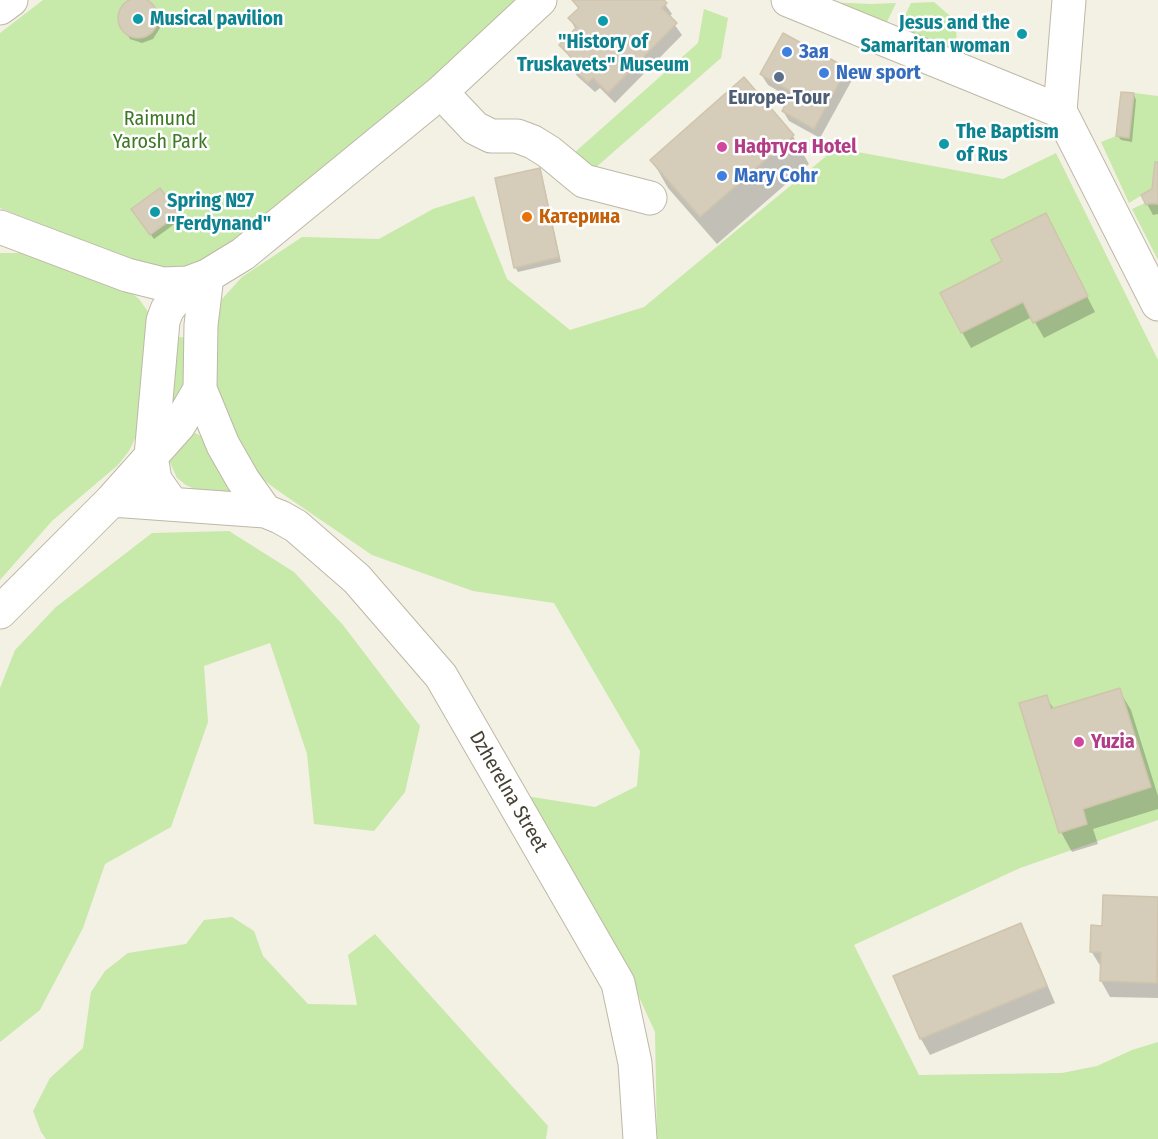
<!DOCTYPE html>
<meta charset="utf-8">
<style>
body{margin:0}
canvas{display:block;background:#f3f0e4}
</style>
<canvas width="1158" height="1139"></canvas>
<script>
const ctx = document.querySelector('canvas').getContext('2d');
ctx.lineJoin = 'round';
function fillPath(path, color) { ctx.fillStyle = color; ctx.fill(path, 'evenodd'); }
const shape = rows => new Path2D(rows.map(r => 'M' + r).join(''));
function trace(path, color, width, dash) { ctx.strokeStyle = color; ctx.lineWidth = width; ctx.lineCap = dash ? 'butt' : 'round'; ctx.setLineDash(dash || []); ctx.stroke(path); }
function write(font, color, halo, rows, align = 'center') {
  ctx.font = font + ' "Fira Sans Condensed",sans-serif'; ctx.lineWidth = 5; ctx.setLineDash([]); ctx.textBaseline = 'middle'; ctx.strokeStyle = halo; ctx.fillStyle = color; for (const [text, x, y, turn = 0] of rows) {
    ctx.save(); ctx.translate(x, y); ctx.rotate((+turn || 0) * Math.PI / 180); ctx.textAlign = isNaN(turn) ? turn : align; if (halo) ctx.strokeText(text, 0, 0); ctx.fillText(text, 0, 0); ctx.restore();
  }
}
const green = shape([
 [43,0,524,0,309,183,209,259,176,270,145,266,0,208,0,33],
 [827,2,871,4,896,3,885,26],
 [934,2,956,21,957,56,897,32,911,3],
 [704,9,728,18,721,58,594,169,574,153,698,43],
 [1134,93,1158,96,1158,162,1152,189,1129,203,1101,142,1116,136,1129,137],
 [836,148,1003,179,1056,153,1158,360,1158,820,1020,868,854,945,919,1075,1062,1073,1097,1066,1132,1050,1158,1042,1158,1139,657,1139,655,1032,629,975,526,796,595,807,637,786,640,751,554,603,473,591,372,555,277,490,252,471,215,390,215,327,222,299,242,277,302,237,379,239,433,209,474,196,507,279,570,330,644,307],
 [992,240,1087,296,1034,323,1023,302,960,333,940,293,1002,261],
 [1145,203,1146,205,1158,204,1158,260,1132,209],
 [0,253,28,253,129,291,139,299,151,316,139,430,129,451,118,465,52,521,0,580],
 [181,337,185,338,190,388,169,423,177,338],
 [195,433,201,436,205,440,234,493,217,500,186,485,177,478,168,458,184,435],
 [229,531,294,572,343,625,420,726,405,792,374,831,314,824,307,754,270,643,204,666,208,722,171,827,105,864,83,928,40,1010,0,1042,0,688,15,650,56,607,152,533],
 [232,917,254,931,263,956,308,1004,357,1005,348,955,375,934,548,1126,546,1139,46,1139,41,1132,33,1111,50,1078,83,1048,91,992,105,971,128,953,186,944,204,920]
]);
const shadow = shape([
 [132,0,143,0,152,5,155,11,160,22,160,28,153,39,142,43,130,39,120,22,121,10],
 [574,0,662,0,672,14,669,17,682,35,615,103,600,88,595,92,577,76,571,65,574,63,561,45,576,30,570,19,579,10],
 [846,70,852,80,820,138,789,121,783,111,790,98,768,85,761,74],
 [744,80,793,136,809,164,717,244,668,188,652,160],
 [1134,95,1136,100,1132,142,1121,140,1118,136],
 [1158,164,1158,214,1153,215,1147,204,1153,190],
 [539,170,542,175,561,262,518,272,515,267],
 [160,190,180,220,154,239,136,214],
 [1054,231,1095,312,1044,338,1032,317,971,348,962,332,1004,262],
 [1119,690,1131,710,1158,796,1158,809,1093,829,1098,844,1072,852,1061,832,1046,697,1054,709],
 [1104,897,1158,898,1158,998,1110,997,1101,981,1101,967,1091,951,1103,927],
 [1020,925,1029,941,1055,1003,930,1055,921,1039,895,976]
]);
const building = shape([
 '118 18a20 20 0 1 1 40 0a20 20 0 1 1-40 0Z',
 [664,0,667,3,662,8,677,23,608,93,593,78,588,83,569,65,574,60,559,45,577,27,568,18,579,8,572,0,664,0],
 [783,33,847,68,814,129,782,111,792,92,760,74,783,33],
 [744,77,794,135,700,217,650,160,744,77],
 [1121,92,1134,93,1129,138,1116,136,1121,92],
 [1155,162,1158,162,1158,204,1150,203,1146,205,1141,195,1152,189,1155,162],
 [540,168,559,257,514,268,495,178,540,168],
 [160,188,179,214,150,235,131,209,160,188],
 [1046,213,1088,296,1033,323,1023,302,961,333,940,293,1002,261,991,240,1046,213],
 [1120,688,1151,787,1083,809,1087,824,1059,833,1019,703,1047,695,1051,709,1120,688],
 [1103,895,1158,897,1157,983,1100,981,1101,952,1090,952,1091,925,1102,926,1103,895],
 [1021,923,1047,986,920,1039,893,976,1021,923]
]);
const minor = shape([
 [788,0,1060,111],
 [0,8,11,0],
 [441,92,475,128,491,136,517,136,533,142,549,152,584,181,650,198],
 [1060,111,1158,304],
 [1060,111,1069,0],
 [0,227,127,275,163,284,188,283],
 [207,276,201,325,200,389,223,445,243,480,265,511],
 [112,500,265,511,280,517,296,526,357,579,441,676,618,983,635,1063,640,1139],
 [172,504,155,480,151,456,163,321,167,310,188,283,207,276,243,254,441,92,540,0],
 [0,612,112,500,179,425,200,389]
]);
const markers = [
 [138,19,6,"#0f9aa8"],
 [603,21,6,"#0f9aa8"],
 [1022,34,6,"#0f9aa8"],
 [787,52,6,"#3f7fe0"],
 [824,73,6,"#3f7fe0"],
 [779,77,6,"#5c6f8a"],
 [944,144,6,"#0f9aa8"],
 [722,147,6,"#d1479c"],
 [722,176,6,"#3f7fe0"],
 [155,212,6,"#0f9aa8"],
 [527,217,6,"#e8710a"],
 [1079,742,6,"#d1479c"]
];
const cultureNames = [
 ["Musical pavilion",150,19],
 ["Jesus and the",1010,23,"right"],
 ["Samaritan woman",1010,46,"right"],
 ["\"History of",603,42,"center"],
 ["Truskavets\" Museum",603,65,"center"],
 ["The Baptism",956,132],
 ["of Rus",956,155],
 ["Spring №7",167,201],
 ["\"Ferdynand\"",167,224]
];
const shopNames = [
 ["Зая",799,52],
 ["New sport",836,73],
 ["Mary Cohr",734,176]
];
const serviceNames = [
 ["Europe-Tour",779,98]
];
const parkNames = [
 ["Raimund",160,119],
 ["Yarosh Park",160,142]
];
const hotelNames = [
 ["Нафтуся Hotel",734,147],
 ["Yuzia",1091,742]
];
const foodNames = [
 ["Катерина",539,217]
];
const streetNames = [
 ["Dzherelna Street",508,792,60]
];
fillPath(green, '#c7e9aa');
fillPath(shadow, '#0003');
fillPath(building, '#d5ccb9');
trace(building, '#d0c5ac', 1.5);
trace(minor, '#beb8a6', 35);
trace(minor, '#fff', 33);
for (const [x, y, r, color] of markers) { const dot = new Path2D(); dot.arc(x, y, r, 0, 2 * Math.PI); ctx.fillStyle = color; ctx.fill(dot); trace(dot, '#fff', 2); }
write('bold 20px', '#0d838f', '#fff', cultureNames, 'left');
write('bold 20px', '#366cbe', '#fff', shopNames, 'left');
write('bold 20px', '#4e5e75', '#fff', serviceNames);
write('20px', '#3d7925', '#fff', parkNames);
write('bold 20px', '#b23c85', '#fff', hotelNames, 'left');
write('bold 20px', '#c56008', '#fff', foodNames, 'left');
write('20px', '#454033', '#fff', streetNames);
</script>
